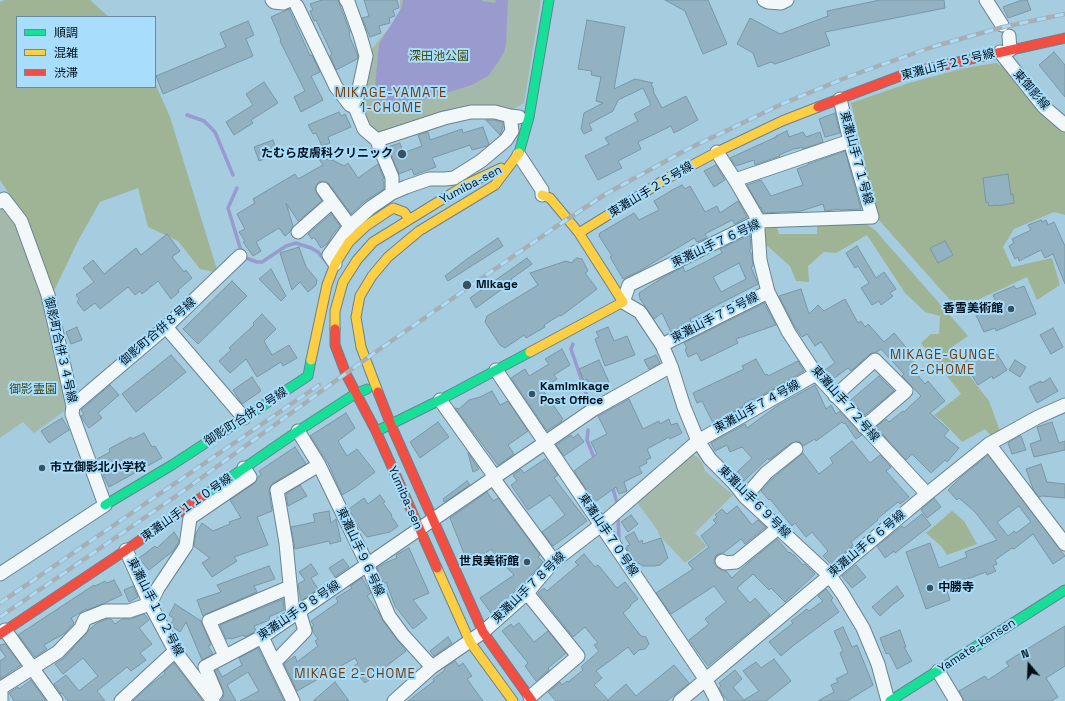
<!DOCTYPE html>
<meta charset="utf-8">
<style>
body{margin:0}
#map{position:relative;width:1065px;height:701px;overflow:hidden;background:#a6cce0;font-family:"Space Grotesk","Noto Sans JP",sans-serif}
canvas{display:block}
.legend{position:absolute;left:16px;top:16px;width:140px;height:72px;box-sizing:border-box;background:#a8defc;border:1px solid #658ca2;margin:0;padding:5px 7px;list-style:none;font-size:12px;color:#00101a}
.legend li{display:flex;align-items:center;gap:8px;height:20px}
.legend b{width:20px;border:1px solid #658ca2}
.north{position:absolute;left:1009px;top:645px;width:40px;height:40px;-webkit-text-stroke:3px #a8defc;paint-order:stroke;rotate:341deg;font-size:11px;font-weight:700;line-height:16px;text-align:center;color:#00101a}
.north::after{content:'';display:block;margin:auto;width:14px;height:18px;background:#00101a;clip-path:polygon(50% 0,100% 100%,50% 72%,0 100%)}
</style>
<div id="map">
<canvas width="1065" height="701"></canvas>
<ul class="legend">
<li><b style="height:5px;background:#16e098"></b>順調</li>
<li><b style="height:5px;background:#ffcf43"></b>混雑</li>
<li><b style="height:5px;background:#f24e42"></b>渋滞</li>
</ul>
<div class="north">N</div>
</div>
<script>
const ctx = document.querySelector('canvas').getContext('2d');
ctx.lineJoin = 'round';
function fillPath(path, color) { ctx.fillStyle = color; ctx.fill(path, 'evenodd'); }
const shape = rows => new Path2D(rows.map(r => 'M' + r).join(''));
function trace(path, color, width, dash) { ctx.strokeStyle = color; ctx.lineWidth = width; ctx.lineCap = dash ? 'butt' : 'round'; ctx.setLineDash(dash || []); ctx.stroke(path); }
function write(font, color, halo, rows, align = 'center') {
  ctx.font = font + ' "Space Grotesk","Noto Sans JP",sans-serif'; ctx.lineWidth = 4; ctx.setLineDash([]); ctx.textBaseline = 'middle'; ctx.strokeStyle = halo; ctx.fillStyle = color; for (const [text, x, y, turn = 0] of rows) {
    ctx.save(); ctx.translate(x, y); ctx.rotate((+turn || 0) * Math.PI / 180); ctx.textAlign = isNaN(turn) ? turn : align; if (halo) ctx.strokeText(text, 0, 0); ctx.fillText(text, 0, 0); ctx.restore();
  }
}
const green = shape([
 [400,0,541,0,524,103,508,112,492,108,387,133,376,132,369,127,361,105,369,52,400,15],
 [5,205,18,226,44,296,71,408,66,410,34,433,23,422,0,438,0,210],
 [691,454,698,457,703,464,705,471,733,495,695,533,707,546,685,563,659,535,658,531,636,501]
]);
const forest = shape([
 [5,0,90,0,109,17,17,17,17,87,155,87,155,83,170,117,218,273,200,269,178,241,148,227,138,188,100,202,79,239,53,293,25,218,0,180,0,2],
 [996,63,1005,68,1065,130,1065,215,1054,212,1014,229,1003,247,1012,267,1052,258,1060,285,1037,300,1027,277,958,309,878,219,851,103,909,83,965,68],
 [864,222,875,230,968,336,949,349,989,401,1000,431,992,437,985,429,962,442,943,422,934,415,961,394,921,343,931,334,939,334,940,316,925,312,905,293,867,235,836,253,824,252,808,266,809,282,796,281,790,266,764,243,762,225,776,224,779,234,817,234,817,223],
 [952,511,964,521,977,544,947,555,941,546,926,533]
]);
const water = shape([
 [403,0,482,0,482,1,495,3,496,0,508,0,506,44,504,52,499,61,488,76,472,85,393,109,385,108,378,105,374,98,379,44,402,7]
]);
const stream = shape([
 [187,115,204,121,215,132,233,175],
 [237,188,228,208,243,257,257,262,262,262,286,246,296,243,311,248,318,252,325,260],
 [573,344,571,349,590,405],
 [588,430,587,440,595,460],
 [612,485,617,503],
 [618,517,619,539]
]);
const building = shape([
 [322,0,338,0,350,32,349,33,350,38,358,56,357,59,336,70,330,56,332,54,316,20,314,21,310,11,313,10,310,4,322,0],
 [364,0,397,0,399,8,393,10,395,16,389,18,390,23,379,26,381,33,370,37,362,18,369,16,364,0],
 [665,0,708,0,727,44,703,54,685,11,665,0],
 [880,0,944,0,945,8,825,32,830,45,775,64,771,62,758,67,753,53,737,44,750,18,780,34,828,16,827,11,880,0],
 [1022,0,1027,0,1031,10,1008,18,1003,7,1022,0],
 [289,9,310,56,312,55,320,72,311,76,323,100,301,112,294,97,305,91,280,41,281,40,271,17,289,9],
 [587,20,625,27,614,89,635,79,653,83,651,84,654,90,653,91,662,108,686,96,698,120,674,133,671,126,638,142,641,149,618,161,622,168,598,180,585,156,609,144,605,138,638,121,634,114,651,105,643,88,618,100,613,111,589,124,592,130,584,134,581,129,584,113,603,103,596,101,601,77,591,75,592,71,578,69,587,20],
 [248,21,254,35,246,39,253,56,163,94,156,76,226,47,220,33,248,21],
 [1054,52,1065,65,1065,97,1039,65,1054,52],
 [264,82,278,103,251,120,253,123,234,135,226,122,253,105,246,94,264,82],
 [339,112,341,116,345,114,351,127,328,137,330,143,322,146,316,133,313,134,308,125,339,112],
 [835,113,840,133,825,137,819,119,835,113],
 [486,120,494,120,503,122,503,127,500,135,486,120],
 [483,127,489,144,487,146,472,150,470,145,432,158,436,167,414,175,412,169,399,174,388,147,400,143,403,153,422,146,418,135,428,132,430,140,462,129,463,133,483,127],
 [787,131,789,137,803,132,806,137,820,132,823,142,803,149,802,147,796,149,796,148,779,155,780,156,755,165,754,160,736,166,730,158,776,137,776,136,787,131],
 [273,140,278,154,259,161,254,147,273,140],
 [845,151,861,209,840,210,839,209,825,211,823,204,801,211,763,213,761,207,760,208,747,185,761,180,771,196,803,185,797,169,808,165,808,164,845,151],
 [319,159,333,160,344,166,348,163,358,178,378,164,384,179,382,180,384,182,384,189,365,201,351,214,329,184,326,182,319,182,316,186,315,190,322,201,298,221,286,203,293,226,290,232,285,236,279,228,256,242,261,251,253,256,243,242,245,241,239,232,245,229,237,214,255,203,253,199,295,174,298,179,323,165,319,159],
 [716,165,725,180,714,187,704,171,716,165],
 [1008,174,1011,195,1013,194,1014,203,997,206,997,205,989,206,988,202,986,203,983,178,1008,174],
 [682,185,685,189,690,186,705,212,717,206,720,213,738,201,747,217,735,224,732,220,705,234,707,238,697,242,694,238,641,270,623,279,610,257,612,256,599,236,600,233,634,213,639,220,659,210,654,201,674,189,682,185],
 [331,214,340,226,333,234,327,244,321,248,314,237,312,239,308,234,331,214],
 [1041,220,1042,222,1046,220,1048,225,1054,222,1065,246,1065,284,1053,254,1045,258,1041,250,1019,261,1018,257,1015,259,1009,246,1014,243,1012,239,1031,230,1028,225,1041,220],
 [167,234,180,251,172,257,184,272,186,270,192,278,178,290,179,292,171,299,158,281,142,294,140,291,135,295,128,287,100,309,95,303,84,311,77,302,79,299,76,295,94,282,83,268,93,260,104,274,136,248,141,255,167,234],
 [750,235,751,249,749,250,752,255,753,266,751,267,758,284,690,319,691,322,671,332,662,313,654,319,640,299,639,293,662,278,683,267,685,272,705,262,722,253,720,249,750,235],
 [739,263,746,279,721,292,713,277,739,263],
 [498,238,503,246,448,281,445,276,467,259,498,238],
 [945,241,953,255,938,263,930,248,945,241],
 [857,246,876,278,884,272,896,289,890,293,893,296,881,305,879,301,872,305,861,288,869,283,858,266,855,268,846,253,857,246],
 [299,247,306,267,317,280,316,285,308,292,300,282,292,290,280,253,299,247],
 [527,258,532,264,511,279,512,282,476,308,470,298,527,258],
 [577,258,582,259,588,271,585,273,597,289,561,316,560,315,544,325,545,327,526,338,524,335,505,348,500,345,485,322,487,316,538,285,530,273,566,261,572,263,574,260,577,258],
 [271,269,286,296,281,301,259,279,271,269],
 [232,281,247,296,198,344,183,329,232,281],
 [1014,286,1016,289,1024,286,1036,314,996,331,995,328,984,332,976,315,988,310,985,304,995,300,993,295,1014,286],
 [801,289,809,314,818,305,824,311,845,299,858,323,861,321,865,327,868,324,884,342,894,333,916,359,909,365,925,384,928,381,945,401,930,413,949,430,944,436,959,448,947,462,945,460,931,473,912,454,906,460,876,427,886,419,889,422,903,411,904,412,921,396,902,376,904,374,881,349,877,352,870,354,851,371,848,368,832,380,830,378,825,370,835,363,821,342,815,346,807,334,802,337,795,327,779,296,801,289],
 [764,303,776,325,736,339,738,343,701,361,697,353,688,357,685,349,687,348,684,343,764,303],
 [262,314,276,329,264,341,272,355,289,345,297,358,283,366,281,362,257,377,246,359,230,373,219,361,231,350,229,348,254,325,253,323,262,314],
 [77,327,82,340,71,344,66,332,77,327],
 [608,327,614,341,627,336,635,355,605,366,595,339,599,337,596,332,608,327],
 [1053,328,1063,347,1051,354,1040,335,1053,328],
 [562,349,570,365,554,375,557,379,542,389,563,419,561,420,562,421,547,431,511,378,525,369,529,376,549,364,545,359,562,349],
 [983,350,989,359,997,354,1007,370,993,379,992,376,978,385,971,374,973,373,965,361,983,350],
 [171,355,186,372,136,412,122,394,171,355],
 [656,355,660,363,649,369,644,360,656,355],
 [756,359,765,375,767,374,768,376,798,361,804,371,759,397,744,403,745,405,713,423,702,401,697,403,693,393,744,369,742,366,756,359],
 [599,360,609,382,596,388,596,386,591,388,587,379,584,381,579,369,599,360],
 [1015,360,1026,367,1020,377,1009,370,1015,360],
 [879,376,894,391,865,415,851,400,879,376],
 [252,377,261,391,242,404,233,390,252,377],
 [1050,378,1058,391,1037,403,1029,387,1041,381,1042,383,1050,378],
 [110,385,119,395,98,413,102,418,89,428,83,420,81,416,84,414,81,410,110,385],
 [815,385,826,409,831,405,836,414,840,411,862,435,856,439,845,423,844,424,842,422,816,441,815,439,803,446,799,441,791,443,769,460,768,458,744,481,736,473,752,458,742,447,730,452,727,445,715,451,711,443,745,424,747,428,777,406,815,385],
 [492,391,500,405,508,401,528,431,508,445,514,454,498,465,455,408,459,409,469,400,480,397,492,391],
 [629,399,643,429,659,421,660,424,669,419,671,425,677,423,682,433,670,439,669,437,647,449,651,458,646,460,647,463,639,467,642,473,624,482,627,491,619,494,616,487,595,502,574,471,597,454,591,442,607,434,598,416,629,399],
 [346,413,355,428,338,441,347,456,357,449,375,472,354,488,342,495,328,463,310,436,346,413],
 [62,418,69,430,49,443,41,431,62,418],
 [438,422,449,437,420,458,410,442,438,422],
 [1052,422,1059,443,1065,441,1065,450,1034,457,1030,444,1041,440,1037,427,1052,422],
 [144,433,152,447,155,446,162,458,109,487,103,475,105,474,97,459,110,452,109,449,131,437,132,439,144,433],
 [578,434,584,442,564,456,556,445,571,435,573,438,578,434],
 [1019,436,1021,436,1026,450,1012,454,1008,443,1019,436],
 [852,441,870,463,880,455,891,467,886,471,909,497,900,504,898,502,877,519,878,520,851,542,853,545,831,564,823,556,828,551,812,532,806,537,795,523,792,526,770,499,769,500,761,491,772,479,803,453,819,474,833,463,830,458,852,441],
 [295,447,306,464,273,483,270,487,269,491,272,511,257,517,268,545,234,557,237,561,212,577,202,563,210,558,194,546,196,533,202,523,213,531,230,524,229,522,241,518,230,500,255,483,258,477,261,475,259,471,295,447],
 [468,453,479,469,473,472,468,453],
 [988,455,1065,556,1053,564,1033,534,1014,549,1012,548,995,560,997,564,993,566,996,571,987,575,986,572,965,580,966,584,947,591,950,600,926,609,906,552,930,543,939,568,967,557,965,552,997,540,975,512,959,498,957,500,948,490,961,477,988,455],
 [1019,506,1031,522,1016,533,1014,531,1008,536,997,522,1019,506],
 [545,459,558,475,554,478,587,521,553,546,542,532,565,515,550,495,528,510,511,485,517,481,513,475,521,469,524,473,545,459],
 [1041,464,1047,482,1065,484,1065,498,1042,496,1039,497,1033,489,1026,469,1041,464],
 [467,481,470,485,444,502,443,499,467,481],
 [300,485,307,496,288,506,286,494,300,485],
 [487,492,493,501,498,498,540,555,538,557,543,562,526,581,491,613,480,598,514,575,499,559,491,549,470,565,464,556,465,556,450,518,487,492],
 [380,495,385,502,383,503,392,515,391,516,398,526,390,532,367,537,357,525,349,509,364,498,368,504,380,495],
 [934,498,941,507,927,518,921,510,934,498],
 [737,506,752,525,758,520,766,527,745,544,741,539,723,553,718,554,715,557,714,561,718,568,726,571,732,578,748,563,777,539,789,553,790,552,793,555,794,555,803,565,805,564,815,574,785,602,771,588,769,590,753,574,737,588,750,603,755,598,770,615,708,666,689,640,709,624,705,619,726,602,714,586,671,614,656,593,693,569,688,563,709,547,701,536,716,523,713,520,717,517,715,515,722,509,727,514,737,506],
 [329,511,331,523,336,519,341,541,330,544,329,541,295,549,291,527,315,522,313,514,329,511],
 [922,514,931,525,895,553,894,551,885,558,877,546,902,526,904,528,922,514],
 [631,515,638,524,628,532,621,522,631,515],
 [174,532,179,540,178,543,173,551,149,570,139,558,155,546,157,548,174,532],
 [634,532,639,542,642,540,643,544,661,538,668,558,660,565,654,566,643,566,636,562,627,549,627,546,630,545,625,537,634,532],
 [409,548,429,593,413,600,427,618,413,629,395,606,386,582,384,584,377,568,385,563,397,558,396,555,409,548],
 [584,554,595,567,598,565,617,588,625,582,638,599,630,605,631,606,623,613,641,636,646,637,649,644,645,649,639,650,634,655,628,647,615,657,596,671,602,678,594,685,608,700,626,684,636,696,674,665,689,683,667,701,556,701,548,692,560,682,562,685,567,681,568,682,583,670,581,667,599,651,594,645,598,643,585,627,573,637,538,593,544,588,547,591,578,565,575,562,584,554],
 [343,559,349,567,335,577,329,568,343,559],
 [311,564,318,574,311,578,318,589,301,601,298,584,305,580,299,572,311,564],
 [856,565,866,577,852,588,842,576,856,565],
 [269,566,275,579,254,586,257,592,206,614,203,616,197,600,221,592,217,585,269,566],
 [362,578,371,593,367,596,379,613,383,621,406,651,365,683,352,668,358,663,355,658,297,691,284,664,295,656,297,662,318,646,315,641,318,639,313,632,312,627,314,626,311,621,338,602,336,598,352,588,350,586,362,578],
 [114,580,122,595,105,603,87,610,86,609,71,618,74,623,65,633,44,645,47,649,35,657,18,635,94,585,95,586,105,581,107,583,114,580],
 [133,586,138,597,129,602,124,590,133,586],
 [897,586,904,596,891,606,880,616,872,607,897,586],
 [826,589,833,598,831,600,839,612,794,645,781,656,769,642,793,623,791,621,807,609,809,611,823,601,818,596,826,589],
 [283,599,284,610,269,617,270,620,254,626,256,631,245,637,244,635,231,639,231,638,226,639,220,625,283,599],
 [175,604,201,621,211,645,208,646,213,654,202,660,186,622,180,632,170,625,174,619,169,615,175,604],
 [144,614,149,620,139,628,152,644,140,653,146,660,131,671,127,667,97,691,105,701,68,701,62,693,61,694,54,684,66,675,79,691,98,676,83,658,63,674,55,664,64,658,89,630,97,623,107,619,111,619,115,624,122,619,131,619,144,614],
 [519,623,534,642,548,631,566,653,548,668,549,670,536,681,525,666,528,663,502,631,511,624,513,627,519,623],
 [1065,626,1065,666,1046,678,1058,697,1051,701,964,701,959,691,985,676,988,680,1009,666,1006,662,1065,626],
 [843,627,852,647,857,645,873,685,847,701,818,701,834,692,831,685,838,682,836,679,848,673,840,653,843,651,834,631,843,627],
 [900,630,906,647,904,647,912,661,897,669,889,653,886,654,880,638,900,630],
 [448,637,452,643,434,656,430,651,448,637],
 [5,644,21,665,0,679,0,661,6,657,0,649,0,645,5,644],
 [258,648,284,701,240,701,259,691,248,672,227,685,236,701,221,701,224,695,223,690,215,671,218,669,222,677,242,665,239,658,258,648],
 [774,659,791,681,766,701,728,701,723,695,719,688,721,686,719,683,735,670,742,679,733,687,744,700,759,691,743,671,756,662,761,668,774,659],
 [455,661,459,666,463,663,472,676,467,679,483,701,408,701,434,681,433,679,445,670,444,668,455,661],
 [174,663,203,701,133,701,150,685,165,674,164,672,174,663],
 [31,680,46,701,14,701,9,693,18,687,19,689,31,680],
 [335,682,349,701,313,701,335,682]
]);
const street = shape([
 [272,0,274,2,283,3,290,0],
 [346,0,348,2,360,35,366,56,355,107,364,129,377,140,379,146,392,177,392,193],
 [764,0,768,2,781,3,787,0],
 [986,0,1002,25],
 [297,6,336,87,350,105,355,107],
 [1009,36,1010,50],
 [1000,52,1044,107,1065,125],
 [840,99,850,141,872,217,759,221,629,285,623,302,640,312,662,345,671,366,684,407,698,441,710,459,734,483,745,497,830,576,842,593,863,628,878,664,888,701],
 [377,140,444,118,471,112,495,112,510,116,519,117],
 [717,152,735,180,759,221,758,229,760,260,768,292,789,333,816,374,927,494],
 [519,155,542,190,542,195],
 [735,180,850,141],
 [323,189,350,226],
 [0,202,4,199,21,221,48,295,73,406,72,414,105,505,0,574],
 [298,232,332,202],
 [335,264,329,255,350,226,370,208,392,193,406,187,429,179,445,179,454,178,481,161,506,140,512,131,510,116],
 [166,327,244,418],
 [662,345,768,292],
 [496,370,706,680,717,701],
 [835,396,875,360,906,391,864,427],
 [440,400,495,477],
 [73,406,166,327,240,256],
 [298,431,319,465,367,564,389,616,403,635,432,667],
 [989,444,1065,544],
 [493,478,554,561],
 [745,497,766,473,796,449],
 [126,550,150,604,175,651,213,701],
 [722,561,725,563,736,562,778,528],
 [527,593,578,656,530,697],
 [293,615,286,543,277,490,319,465],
 [5,630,56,701],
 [262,637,293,701],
 [225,656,209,621,290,587],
 [275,662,305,631,299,611],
 [938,671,956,701],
 [211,699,216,693,205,667,262,637,594,409,671,366],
 [1,701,1,688,58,652,81,628,85,619,105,611,129,611,150,604,158,588,186,546,190,518,250,477,244,468],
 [121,701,175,651],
 [394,701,432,667,483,632,527,593,554,561,601,525,698,441,816,374],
 [680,701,927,494,989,444,1038,417,1065,405]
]);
const fast = shape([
 [519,153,529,117,549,0],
 [379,430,440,400,530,352],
 [205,495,298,431,355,394,367,389],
 [105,505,172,465,308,376,311,360],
 [890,701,1065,590]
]);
const slow = shape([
 [579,233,666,179,717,152,782,121,818,107],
 [335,329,335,311,343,282,357,260,373,242,467,184,501,168],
 [530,352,623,302,579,233,550,198,542,195],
 [311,360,327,285,335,264,349,242,366,226,393,208,404,212,409,219],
 [378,392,361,347,356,317,360,296,372,276,388,257,419,231,495,185,519,153],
 [437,568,470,642,513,701]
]);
const jam = shape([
 [818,107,908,73,1065,38],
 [335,329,335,345,346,374,376,431,437,568],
 [378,392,391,425,483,632,532,701],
 [0,634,126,550,205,495]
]);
const rail = shape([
 [0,603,319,385],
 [0,617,179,494,377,351,554,228,604,195,686,150,732,128,782,104,850,76,932,47,1003,27,1065,14]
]);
const markers = [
 [402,154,5,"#3a525f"],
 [467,285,5,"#3a525f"],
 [1011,309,4,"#3a525f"],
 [532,394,4,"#3a525f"],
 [42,468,4,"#3a525f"],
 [527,562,4,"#3a525f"],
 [930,588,4,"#3a525f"]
];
const parkNames = [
 ["深田池公園",439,57],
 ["御影霊園",33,390]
];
const streetNames = [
 ["東灘山手２５号線",948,65,-14],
 ["東御影線",1031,90,49],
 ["東灘山手７１号線",856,158,75],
 ["Yumiba-sen",471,185,-28],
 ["東灘山手２５号線",651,190,-31],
 ["東灘山手７６号線",716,244,-25],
 ["東灘山手７５号線",715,318,-27],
 ["御影町合併８号線",158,332,-41],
 ["御影町合併３４号線",60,350,77],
 ["東灘山手７２号線",845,404,49],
 ["東灘山手７４号線",757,407,-29],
 ["御影町合併９号線",246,417,-33],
 ["Yumiba-sen",405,498,66],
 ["東灘山手６９号線",754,502,45],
 ["東灘山手１１０号線",187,508,-35],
 ["東灘山手７０号線",608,535,56],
 ["東灘山手６６号線",867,544,-40],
 ["東灘山手９６号線",360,552,65],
 ["東灘山手７８号線",529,588,-44],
 ["東灘山手１０２号線",155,607,63],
 ["東灘山手９８号線",299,611,-34],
 ["Yamate-kansen",977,646,-33]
];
const poiNames = [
 ["たむら皮膚科クリニック",393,154,"right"],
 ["Mikage",476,285],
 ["香雪美術館",1003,309,"right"],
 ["Kamimikage",540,387],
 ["Post Office",540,401],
 ["市立御影北小学校",50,468],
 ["世良美術館",519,562,"right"],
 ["中勝寺",938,588]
];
const neighbourhoodNames = [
 ["MIKAGE-YAMATE",391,93],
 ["1-CHOME",391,108],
 ["MIKAGE-GUNGE",943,355],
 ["2-CHOME",943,370],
 ["MIKAGE 2-CHOME",355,674]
];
fillPath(green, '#a5b9aa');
fillPath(forest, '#9fb495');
fillPath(water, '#999bce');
trace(stream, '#999bce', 3.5);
fillPath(building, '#92b2c2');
trace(building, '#7897a7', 1);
trace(street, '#688391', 15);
trace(fast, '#688391', 11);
trace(slow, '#688391', 11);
trace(jam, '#688391', 11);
trace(street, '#f2f7fa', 13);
trace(fast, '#16e098', 9);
trace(slow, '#ffcf43', 9);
trace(jam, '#f24e42', 9);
trace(rail, '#a7afb4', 4.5);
trace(rail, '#a8defc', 3, [9]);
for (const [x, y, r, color] of markers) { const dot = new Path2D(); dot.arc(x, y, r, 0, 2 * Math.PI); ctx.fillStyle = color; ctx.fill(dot); trace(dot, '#a8defc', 1.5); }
write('12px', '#454911', '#a8defc', parkNames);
write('12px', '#00101a', '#a8defc', streetNames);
write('bold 12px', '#00101a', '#a8defc', poiNames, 'left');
ctx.letterSpacing = '1px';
write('13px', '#743908', '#a8defc', neighbourhoodNames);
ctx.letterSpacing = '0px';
</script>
